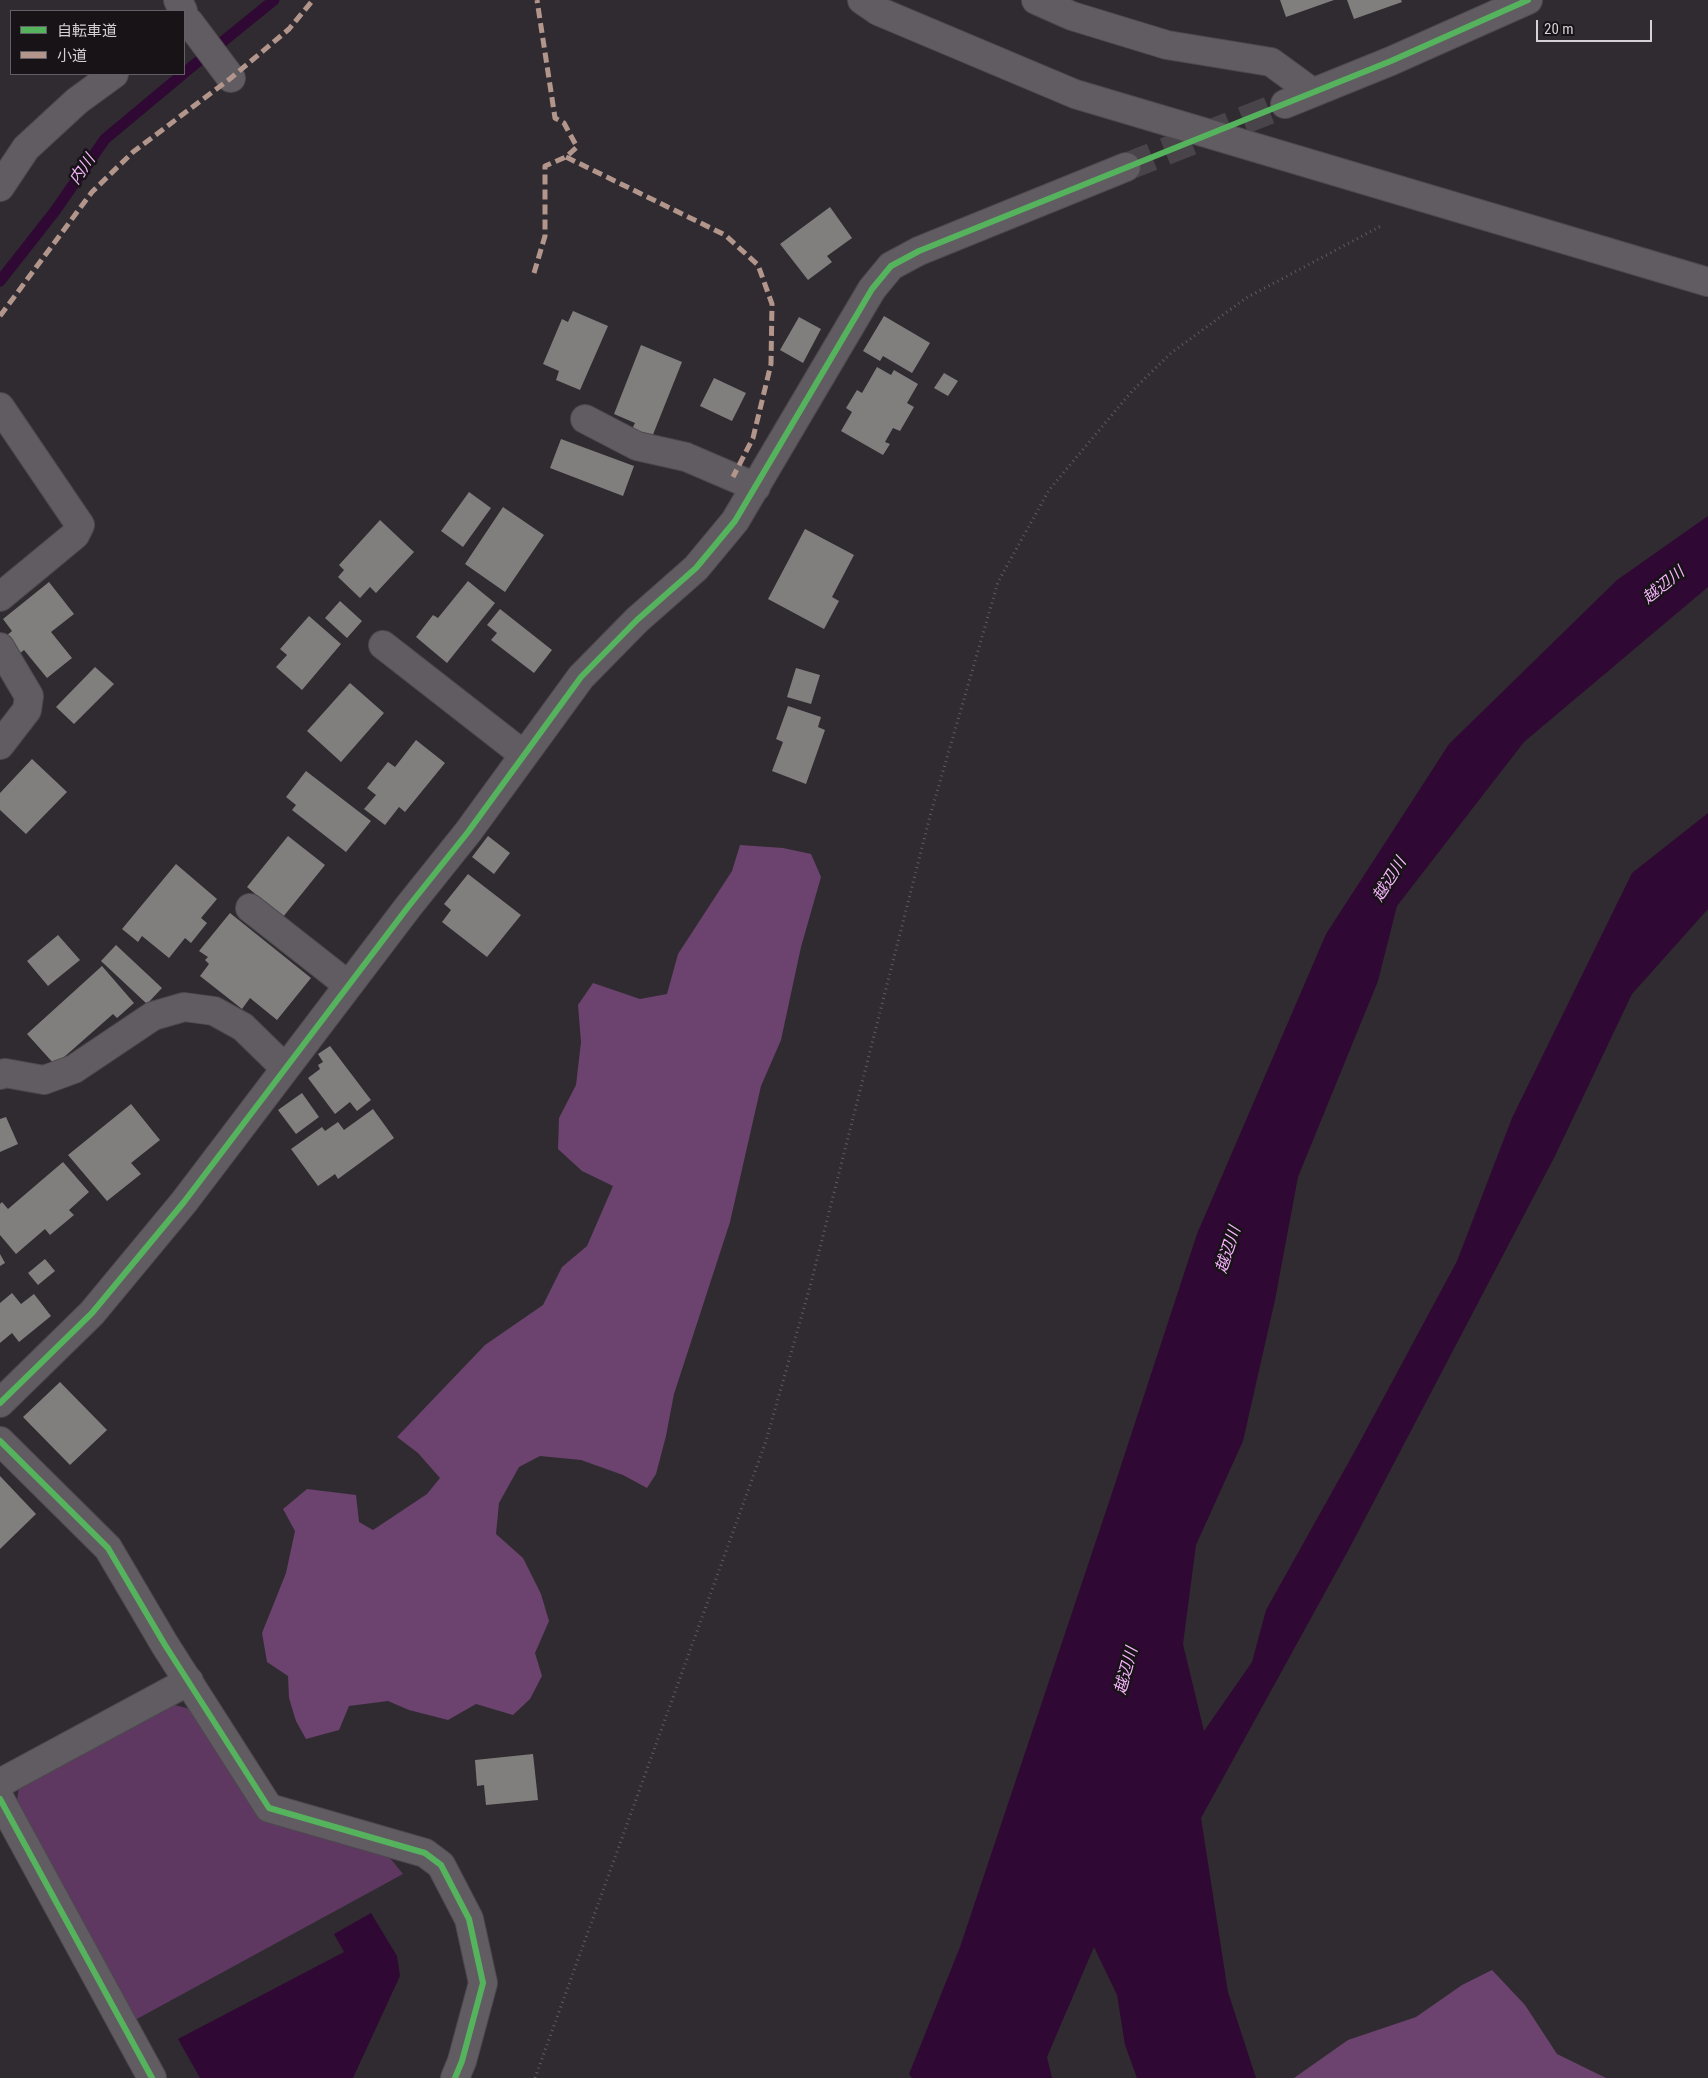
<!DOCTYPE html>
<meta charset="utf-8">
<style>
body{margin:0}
#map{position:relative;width:1708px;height:2078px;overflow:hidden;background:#302b31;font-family:"Roboto Condensed","Noto Sans JP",sans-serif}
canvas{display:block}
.legend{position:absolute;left:10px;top:10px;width:175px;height:65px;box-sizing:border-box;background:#171317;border:1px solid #635f64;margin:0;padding:6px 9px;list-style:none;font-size:15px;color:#d6d0d7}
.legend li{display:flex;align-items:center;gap:10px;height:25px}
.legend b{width:25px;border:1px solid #635f64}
.scale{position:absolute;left:1536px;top:20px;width:116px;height:22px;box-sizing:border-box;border:2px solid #d6d0d7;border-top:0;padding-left:6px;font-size:15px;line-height:18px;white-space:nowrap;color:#d6d0d7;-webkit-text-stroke:4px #171317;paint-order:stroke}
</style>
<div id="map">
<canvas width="1708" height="2078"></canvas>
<ul class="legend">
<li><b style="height:6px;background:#56b35d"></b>自転車道</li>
<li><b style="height:6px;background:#b2968c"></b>小道</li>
</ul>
<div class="scale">20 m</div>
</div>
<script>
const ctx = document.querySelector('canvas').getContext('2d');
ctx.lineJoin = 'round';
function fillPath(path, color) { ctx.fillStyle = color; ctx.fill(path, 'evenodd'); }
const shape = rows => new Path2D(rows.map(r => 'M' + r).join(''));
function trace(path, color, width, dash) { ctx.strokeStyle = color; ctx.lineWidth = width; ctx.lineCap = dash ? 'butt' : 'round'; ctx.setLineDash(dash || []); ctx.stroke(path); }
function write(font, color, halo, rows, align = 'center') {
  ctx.font = font + ' "Roboto Condensed","Noto Sans JP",sans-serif'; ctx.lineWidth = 5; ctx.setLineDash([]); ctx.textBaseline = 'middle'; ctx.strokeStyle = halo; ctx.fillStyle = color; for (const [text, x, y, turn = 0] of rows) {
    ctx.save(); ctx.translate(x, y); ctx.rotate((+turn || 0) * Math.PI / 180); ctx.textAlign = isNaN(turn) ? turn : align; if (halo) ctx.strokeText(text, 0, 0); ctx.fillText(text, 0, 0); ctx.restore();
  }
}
const green = shape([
 [171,1704,190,1709,264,1821,390,1858,403,1874,135,2020,17,1800,19,1787]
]);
const forest = shape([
 [740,845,783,848,811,854,821,877,801,947,781,1040,761,1086,730,1222,674,1394,666,1436,656,1474,647,1488,623,1475,581,1460,540,1456,519,1467,499,1503,496,1534,523,1558,541,1594,549,1621,535,1653,542,1676,530,1699,513,1715,476,1704,448,1720,409,1710,388,1701,349,1706,339,1730,306,1739,296,1721,289,1698,288,1676,267,1662,262,1633,286,1573,295,1531,283,1509,307,1489,356,1495,359,1522,373,1530,427,1494,440,1478,418,1453,397,1437,485,1345,543,1305,562,1267,587,1246,613,1186,582,1171,558,1149,559,1118,576,1085,581,1042,578,1005,593,983,640,999,667,994,678,954,732,871],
 [1492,1970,1525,2005,1557,2054,1606,2078,1294,2078,1348,2040,1416,2017,1462,1985]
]);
const water = shape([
 [1708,516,1708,587,1524,742,1397,906,1378,981,1298,1177,1275,1300,1243,1441,1196,1545,1183,1644,1204,1731,1252,1662,1266,1610,1356,1449,1457,1261,1512,1118,1632,873,1708,813,1708,909,1632,994,1555,1156,1349,1549,1201,1818,1228,1992,1256,2078,1137,2078,1125,2045,1117,1995,1094,1947,1047,2057,1052,2078,912,2078,909,2074,960,1947,1110,1499,1197,1234,1326,934,1449,744,1617,580],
 [371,1913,397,1956,400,1976,353,2078,200,2078,178,2039,344,1952,334,1934]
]);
const stream = shape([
 [184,73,274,0],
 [0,281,55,211,105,139,183,74]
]);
const building = shape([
 [1280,0,1334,0,1286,17],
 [1347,0,1401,0,1402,2,1354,19],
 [830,207,852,238,827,256,832,262,808,280,780,244],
 [573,311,608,326,580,390,556,380,559,371,543,364,562,319,568,322],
 [884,316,930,343,912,373,883,356,880,361,863,351],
 [799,317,821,329,803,363,780,350],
 [641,345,682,362,652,437,632,429,635,423,614,414],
 [877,367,891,375,894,370,918,384,907,403,914,407,900,431,893,428,885,442,890,444,883,455,841,431,852,412,846,408,857,390,862,393],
 [944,373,958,381,948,396,934,388],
 [714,378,746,393,732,421,700,406],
 [561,439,634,466,623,496,550,468],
 [469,492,491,508,463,547,441,531],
 [503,507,544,535,505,592,465,564],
 [380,520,414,552,376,593,370,587,360,598,338,577,344,570,339,565],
 [805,529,854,555,832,597,839,601,824,629,768,599],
 [468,581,495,603,447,663,416,637,433,615,438,618],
 [49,582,74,614,51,632,72,658,47,678,24,650,19,654,5,637,12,631,3,619],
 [340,601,362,621,347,638,325,618],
 [500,609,552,650,534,673,491,640,497,633,487,625],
 [309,616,341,644,302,690,276,667,287,655,280,649],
 [95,667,114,684,74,724,56,707],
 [796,668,820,675,811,704,787,697],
 [350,683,384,713,341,762,307,731],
 [788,706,821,717,818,727,825,730,806,784,772,771,783,742,776,739],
 [416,740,445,763,405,812,399,807,385,825,364,809,376,795,367,788,388,762,395,767],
 [32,759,67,792,26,834,0,810,0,793],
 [306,771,371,821,346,852,292,810,296,805,286,797],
 [288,836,325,865,283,917,247,887],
 [488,836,510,853,494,874,472,857],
 [176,864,217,899,201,918,207,923,191,943,185,938,169,958,142,936,138,942,122,929],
 [468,874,521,915,487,957,442,922,451,910,444,904],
 [230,913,311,978,277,1020,250,998,242,1009,200,976,209,964,205,960,208,957,199,951],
 [58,935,80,960,48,986,27,961],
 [116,945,162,988,147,1004,101,961],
 [102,966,134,1003,117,1018,113,1014,55,1065,27,1034],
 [330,1046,371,1100,357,1111,350,1102,335,1114,308,1078,320,1069,318,1065,323,1062,318,1054],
 [302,1093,319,1117,296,1134,278,1110],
 [131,1104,160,1140,131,1163,141,1174,107,1201,68,1155],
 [373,1109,394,1138,338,1179,335,1174,318,1186,291,1149,322,1127,325,1131,338,1122,344,1130],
 [6,1117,18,1144,0,1152,0,1119],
 [63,1162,89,1192,69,1210,74,1215,50,1235,45,1229,16,1254,0,1235,0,1204,2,1202,8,1209],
 [0,1254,5,1263,0,1266],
 [45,1259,55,1271,38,1285,28,1273],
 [12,1293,21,1304,34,1294,51,1316,19,1342,12,1333,0,1343,0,1303],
 [60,1382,107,1430,70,1465,23,1417],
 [0,1476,36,1514,0,1549],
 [533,1754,538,1800,486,1805,484,1785,477,1786,475,1760]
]);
const minorTunnel = shape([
 [1126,167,1285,104]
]);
const path = shape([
 [535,2078,766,1441,811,1283,930,816,998,582,1049,490,1132,391,1171,353,1246,298,1381,226]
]);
const minor = shape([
 [178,0,183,11],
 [862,0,878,11],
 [1036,0,1072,16,1167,45,1271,62,1312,92],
 [189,22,231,78],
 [1285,104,1391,61,1528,0],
 [0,187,26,148,77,101,114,74],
 [1496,219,1708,282],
 [0,407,80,525,75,535,0,597],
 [585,419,637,446,686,457,756,487],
 [383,645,524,755],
 [0,647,29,696,27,710,0,745],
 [250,908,348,985],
 [0,1075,5,1073,44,1080,74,1069,153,1016,184,1007,214,1011,243,1027,285,1068],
 [0,1403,92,1313,184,1202,408,907,468,832,581,677,637,620,696,568,735,521,872,289,891,266,919,251,1126,167],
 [0,1441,108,1548,165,1645,269,1808,425,1853,441,1865,469,1919,483,1983,462,2061,455,2078],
 [0,1783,189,1681],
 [0,1799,152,2078]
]);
const minorBridge = shape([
 [878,11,1075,94,1496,219]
]);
const quiet = shape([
 [566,157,725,235,758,265,772,304,771,364,753,438,733,477],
 [534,273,545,236,545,166,566,157,577,147,564,123,555,118,537,0],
 [0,316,92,192,133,152,231,78,289,29,313,0]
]);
const cycleway = shape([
 [0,1403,92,1313,184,1202,408,907,468,832,581,677,637,620,696,568,735,521,872,289,891,266,919,251,1391,61,1528,0],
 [0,1441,108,1548,165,1645,269,1808,425,1853,441,1865,469,1919,483,1983,462,2061,455,2078],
 [0,1799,152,2078]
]);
const waterNames = [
 ["内川",83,170,-55],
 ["越辺川",1664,586,-39],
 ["越辺川",1390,880,-58],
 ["越辺川",1229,1250,-72],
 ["越辺川",1127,1671,-75]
];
fillPath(green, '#5e3861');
fillPath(forest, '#6b436e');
fillPath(water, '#2f0933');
trace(stream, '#2f0933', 11);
fillPath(building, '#817f7e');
trace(minorTunnel, '#49444a', 28, [28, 14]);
trace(minor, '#4d494e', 30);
trace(path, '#5e5b5e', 3, [1, 4]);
trace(minor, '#605c61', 28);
trace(minorBridge, '#4d494e', 30, []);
trace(minorBridge, '#605c61', 28);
trace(quiet, '#b2968c', 5, [10, 5]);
trace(cycleway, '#56b35d', 6);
write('italic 16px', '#f7b4fd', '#171317', waterNames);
</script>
